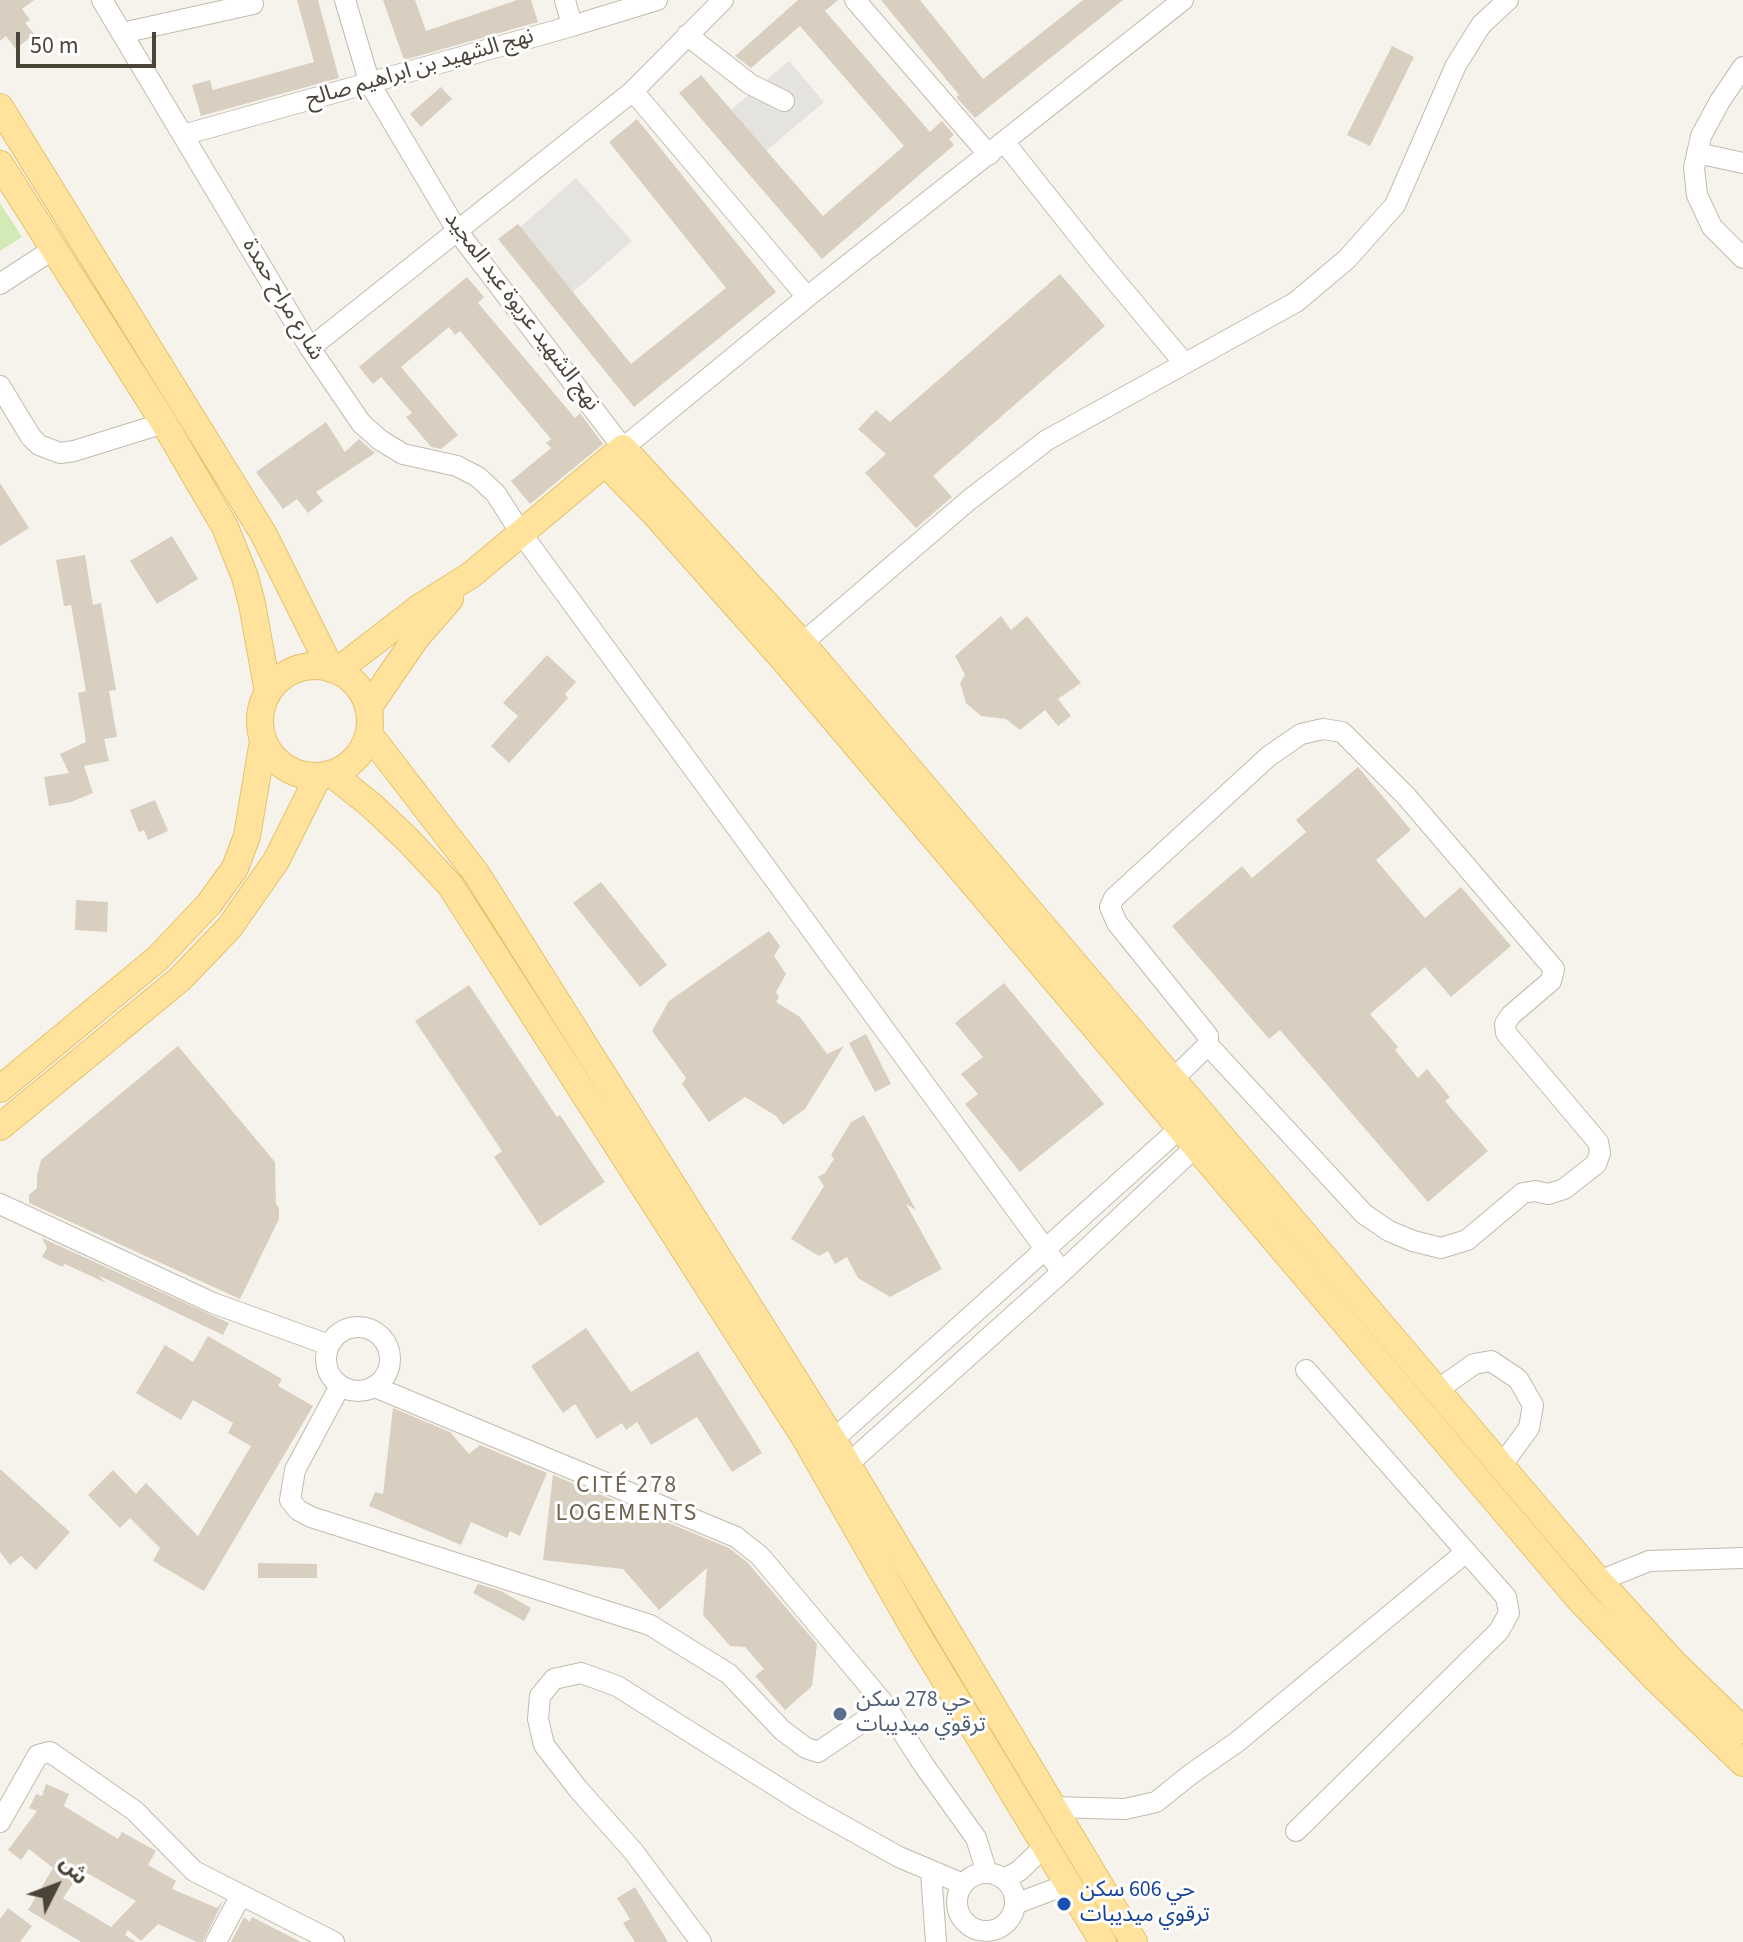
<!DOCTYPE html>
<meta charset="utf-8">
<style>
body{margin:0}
#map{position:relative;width:1743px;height:1942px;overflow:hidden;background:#f6f3ec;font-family:"Source Sans 3","Noto Sans Arabic",sans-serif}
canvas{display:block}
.north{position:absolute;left:16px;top:1846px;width:80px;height:80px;-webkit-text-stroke:6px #fff;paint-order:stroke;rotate:48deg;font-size:22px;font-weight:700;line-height:32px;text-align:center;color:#4b4439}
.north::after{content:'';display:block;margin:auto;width:28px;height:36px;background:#4b4439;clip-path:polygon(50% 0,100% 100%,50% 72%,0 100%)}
.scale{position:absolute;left:16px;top:32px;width:140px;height:36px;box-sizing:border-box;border:4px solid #4b4439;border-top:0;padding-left:10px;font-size:24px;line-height:28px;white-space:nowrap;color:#4b4439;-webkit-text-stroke:6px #fff;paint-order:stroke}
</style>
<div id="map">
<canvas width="1743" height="1942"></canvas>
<div class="north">ش</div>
<div class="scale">50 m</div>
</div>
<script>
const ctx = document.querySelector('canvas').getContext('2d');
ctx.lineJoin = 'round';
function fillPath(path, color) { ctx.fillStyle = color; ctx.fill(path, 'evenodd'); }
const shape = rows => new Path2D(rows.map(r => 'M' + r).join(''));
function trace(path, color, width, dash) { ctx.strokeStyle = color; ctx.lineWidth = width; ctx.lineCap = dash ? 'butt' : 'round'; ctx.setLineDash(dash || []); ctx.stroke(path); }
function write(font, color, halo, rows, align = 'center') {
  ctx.font = font + ' "Source Sans 3","Noto Sans Arabic",sans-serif'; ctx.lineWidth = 6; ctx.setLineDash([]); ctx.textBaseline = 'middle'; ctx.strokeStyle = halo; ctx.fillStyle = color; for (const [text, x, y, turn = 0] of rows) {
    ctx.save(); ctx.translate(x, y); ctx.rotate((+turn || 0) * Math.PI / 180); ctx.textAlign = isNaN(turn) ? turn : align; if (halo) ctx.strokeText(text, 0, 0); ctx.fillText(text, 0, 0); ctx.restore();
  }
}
const green = shape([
 [0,203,22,237,0,251]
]);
const parking = shape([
 [789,61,824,102,760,156,725,115],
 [576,178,632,241,572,293,517,230]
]);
const building = shape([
 [0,0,34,0,22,9,30,20,25,23,34,34,16,49,6,36,0,41],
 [297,0,318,0,339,78,201,116,192,85,210,80,213,90,314,62],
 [383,0,415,0,426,31,517,0,531,0,538,22,404,60],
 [798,0,838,0,825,11,930,132,942,121,954,135,949,139,954,145,822,259,679,93,701,75,823,216,904,146,800,26,751,68,735,56],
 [881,0,920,0,983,79,1083,0,1123,0,975,118,956,97,959,95],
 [1392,46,1414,57,1370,146,1347,135],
 [441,87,452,99,421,127,410,114],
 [637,119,776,292,634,407,498,239,518,224,631,364,726,288,609,142],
 [1060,274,1105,326,933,476,952,497,916,528,865,473,886,454,858,429,876,410,890,422],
 [467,277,484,297,478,303,575,418,580,413,603,444,530,504,511,481,551,448,546,443,551,439,460,331,455,335,449,327,401,367,458,435,441,449,431,447,406,417,412,413,381,377,373,384,359,367],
 [326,422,345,452,359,439,375,453,316,492,323,501,308,513,297,499,283,509,256,472],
 [0,483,29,528,0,546],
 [172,536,198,579,157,604,130,561],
 [85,555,93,605,101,603,116,690,109,691,117,737,104,739,109,761,84,766,93,793,71,802,49,806,44,777,69,773,60,754,86,742,78,693,86,691,71,605,64,606,56,560],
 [1001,616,1011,630,1027,616,1081,683,1058,699,1071,716,1058,726,1045,710,1020,730,1006,719,981,716,966,703,960,683,965,675,955,656],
 [547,655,576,682,565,694,568,698,509,763,491,746,518,716,503,703],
 [1358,767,1411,830,1376,860,1425,918,1461,887,1511,946,1451,997,1425,967,1370,1014,1398,1047,1395,1050,1418,1078,1427,1069,1450,1097,1445,1101,1488,1151,1428,1202,1280,1030,1269,1039,1172,926,1242,866,1252,878,1306,832,1296,820],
 [155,800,168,831,148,840,144,830,139,832,130,810],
 [601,882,667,965,640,987,573,903],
 [76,900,108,902,107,932,75,930],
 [769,931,780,946,774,956,786,974,776,992,779,997,776,1002,800,1017,827,1054,844,1046,805,1109,783,1125,776,1116,745,1097,709,1122,682,1084,686,1078,652,1031,669,1001],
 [1004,983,1104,1104,1020,1172,965,1104,978,1094,961,1074,983,1057,955,1023],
 [469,985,557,1117,560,1115,605,1182,540,1226,494,1157,502,1151,415,1021],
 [866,1034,891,1084,875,1092,849,1043],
 [178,1046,275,1162,276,1204,279,1208,279,1219,240,1299,29,1203,29,1195,37,1188,37,1175,41,1160],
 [864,1115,916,1210,906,1204,942,1269,890,1297,858,1278,847,1257,835,1264,828,1251,819,1256,791,1239,824,1186,818,1177,825,1173,834,1159,831,1155,851,1122],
 [42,1238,229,1323,223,1335,98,1275,106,1283,65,1264,62,1267,42,1257,47,1248],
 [586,1328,631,1392,698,1351,762,1453,732,1472,697,1417,651,1445,637,1422,626,1430,622,1423,597,1439,575,1404,563,1413,531,1366],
 [208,1336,282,1379,278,1386,313,1406,204,1591,153,1561,160,1548,130,1518,120,1528,88,1495,113,1470,136,1494,146,1483,198,1536,251,1446,228,1433,233,1423,193,1400,181,1420,136,1393,165,1345,193,1362],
 [393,1408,450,1432,469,1454,480,1445,547,1473,520,1536,510,1531,507,1538,471,1522,461,1545,369,1506,375,1492,383,1494],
 [0,1469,70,1532,36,1570,21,1556,10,1565,0,1552],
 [553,1475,729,1548,747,1562,817,1644,812,1686,785,1710,755,1676,764,1669,745,1647,730,1646,703,1615,707,1568,659,1610,623,1569,543,1560],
 [258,1563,317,1564,317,1578,258,1578],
 [478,1584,501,1591,531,1608,524,1621,473,1593],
 [46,1784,69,1794,64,1806,118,1839,122,1832,156,1851,148,1865,176,1881,172,1889,217,1908,223,1901,203,1942,197,1942,158,1924,141,1941,128,1930,125,1935,136,1942,81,1942,28,1910,53,1868,29,1849,21,1860,8,1850,37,1811,29,1808,36,1794,42,1796],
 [82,1870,136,1901,111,1927,63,1898],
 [635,1887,668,1942,635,1942,623,1923,630,1919,617,1898],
 [8,1908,32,1926,20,1942,0,1942,0,1919],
 [244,1917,250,1922,252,1917,301,1942,231,1942]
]);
const minor = shape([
 [102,0,310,348,361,423,380,440,403,454,457,466,478,477,496,494,521,533,1062,1272],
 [345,0,370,84,458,232,623,448,807,297,1183,0],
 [565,0,572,26],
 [855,0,989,155],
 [122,33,253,4],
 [687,35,750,84,784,101],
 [1743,67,1720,101,1701,136,1694,168,1697,195,1712,227,1743,258],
 [633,91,807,297],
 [183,135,572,26,657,0],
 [1005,143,1098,260,1184,363],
 [1697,153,1743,163],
 [0,284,55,248],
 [310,348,633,91,723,0],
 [0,386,31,437,39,445,60,453,74,451,164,423],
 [792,652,969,500,1047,440,1296,302,1347,259,1395,205,1456,65,1481,25,1508,0],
 [1172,1080,1208,1045,1208,1036,1117,923,1110,907,1114,898,1269,756,1301,734,1323,729,1342,732,1406,796,1554,969,1551,981,1511,1015,1505,1024,1506,1033,1598,1142,1600,1153,1596,1164,1564,1189,1548,1194,1535,1191,1523,1193,1467,1240,1441,1248,1413,1241,1389,1231,1364,1214,1208,1045],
 [0,1204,213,1303,329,1345],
 '326 1359a32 32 0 1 1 64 0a32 32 0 1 1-64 0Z',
 [340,1386,295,1470,290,1500,298,1510,311,1517,650,1625,729,1674,782,1730,806,1748,818,1752,886,1706],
 [375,1387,736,1537,760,1556,886,1706,923,1764,976,1838,987,1873],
 [1436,1391,1474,1364,1491,1361,1518,1379,1533,1405,1529,1428,1501,1466],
 [833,1440,1189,1120],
 [847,1465,1062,1272,1204,1139],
 [1599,1581,1649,1561,1743,1558],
 [1053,1807,1125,1809,1156,1802,1191,1774,1237,1742,1466,1552],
 [0,1822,38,1755,50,1752,135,1811,194,1871,334,1942],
 [1296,1831,1499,1631,1509,1613,1506,1597,1306,1370],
 [931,1872,936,1942],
 '957 1902a29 29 0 1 1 58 0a29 29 0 1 1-58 0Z',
 [1004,1879,1019,1871,1044,1847],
 [1015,1904,1055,1889,1070,1890],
 [216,1942,241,1895],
 [701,1942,633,1851,578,1789,544,1745,538,1719,540,1696,554,1679,581,1673,617,1686,806,1805,899,1857,963,1884]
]);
const major = shape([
 [0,107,263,533,331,669],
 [0,164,164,423,225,527,245,577,252,604,268,692],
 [605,463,653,512,783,659,1579,1599,1656,1679,1743,1763],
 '260 721a55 55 0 1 1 110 0a55 55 0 1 1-110 0Z',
 [337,671,420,607,471,575,623,448,802,643,1599,1581,1673,1662,1743,1730],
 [368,708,416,638,450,599],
 [369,734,476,873,833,1440,1134,1942],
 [332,774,371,805,409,841,450,885,805,1438,917,1634,1103,1942],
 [0,1089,158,958,209,904,235,868,247,836,263,741],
 [0,1127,180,979,229,928,276,861,318,777]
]);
const markers = [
 [840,1714,8,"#5c6f8a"],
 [1064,1904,8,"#1a4fb4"]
];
const streetNames = [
 ["نهج الشهيد بن ابراهيم صالح",420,69,-16],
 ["شارع مراح حمدة",282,300,59],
 ["نهج الشهيد عريوة عبد المجيد",521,312,53]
];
const serviceNames = [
 ["حي 278 سكن",856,1701],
 ["ترقوي ميديبات",856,1726]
];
const transitNames = [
 ["حي 606 سكن",1080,1891],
 ["ترقوي ميديبات",1080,1916]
];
const neighbourhoodNames = [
 ["CITÉ 278",627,1487],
 ["LOGEMENTS",627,1515]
];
fillPath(green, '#d2eab5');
fillPath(parking, '#e5e3e0');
fillPath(building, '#d8cfc1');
trace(minor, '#c2bbae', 22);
trace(major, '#e6c16a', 28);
trace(minor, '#fff', 20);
trace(major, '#ffe39c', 26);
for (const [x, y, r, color] of markers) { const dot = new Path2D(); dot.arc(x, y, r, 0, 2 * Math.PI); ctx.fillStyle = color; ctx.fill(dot); trace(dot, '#fff', 3); }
write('22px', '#4b4439', '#fff', streetNames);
write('22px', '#4e5e75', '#fff', serviceNames, 'left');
write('22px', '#164399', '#fff', transitNames, 'left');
ctx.letterSpacing = '2px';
write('24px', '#6e6250', '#fff', neighbourhoodNames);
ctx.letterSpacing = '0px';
</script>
